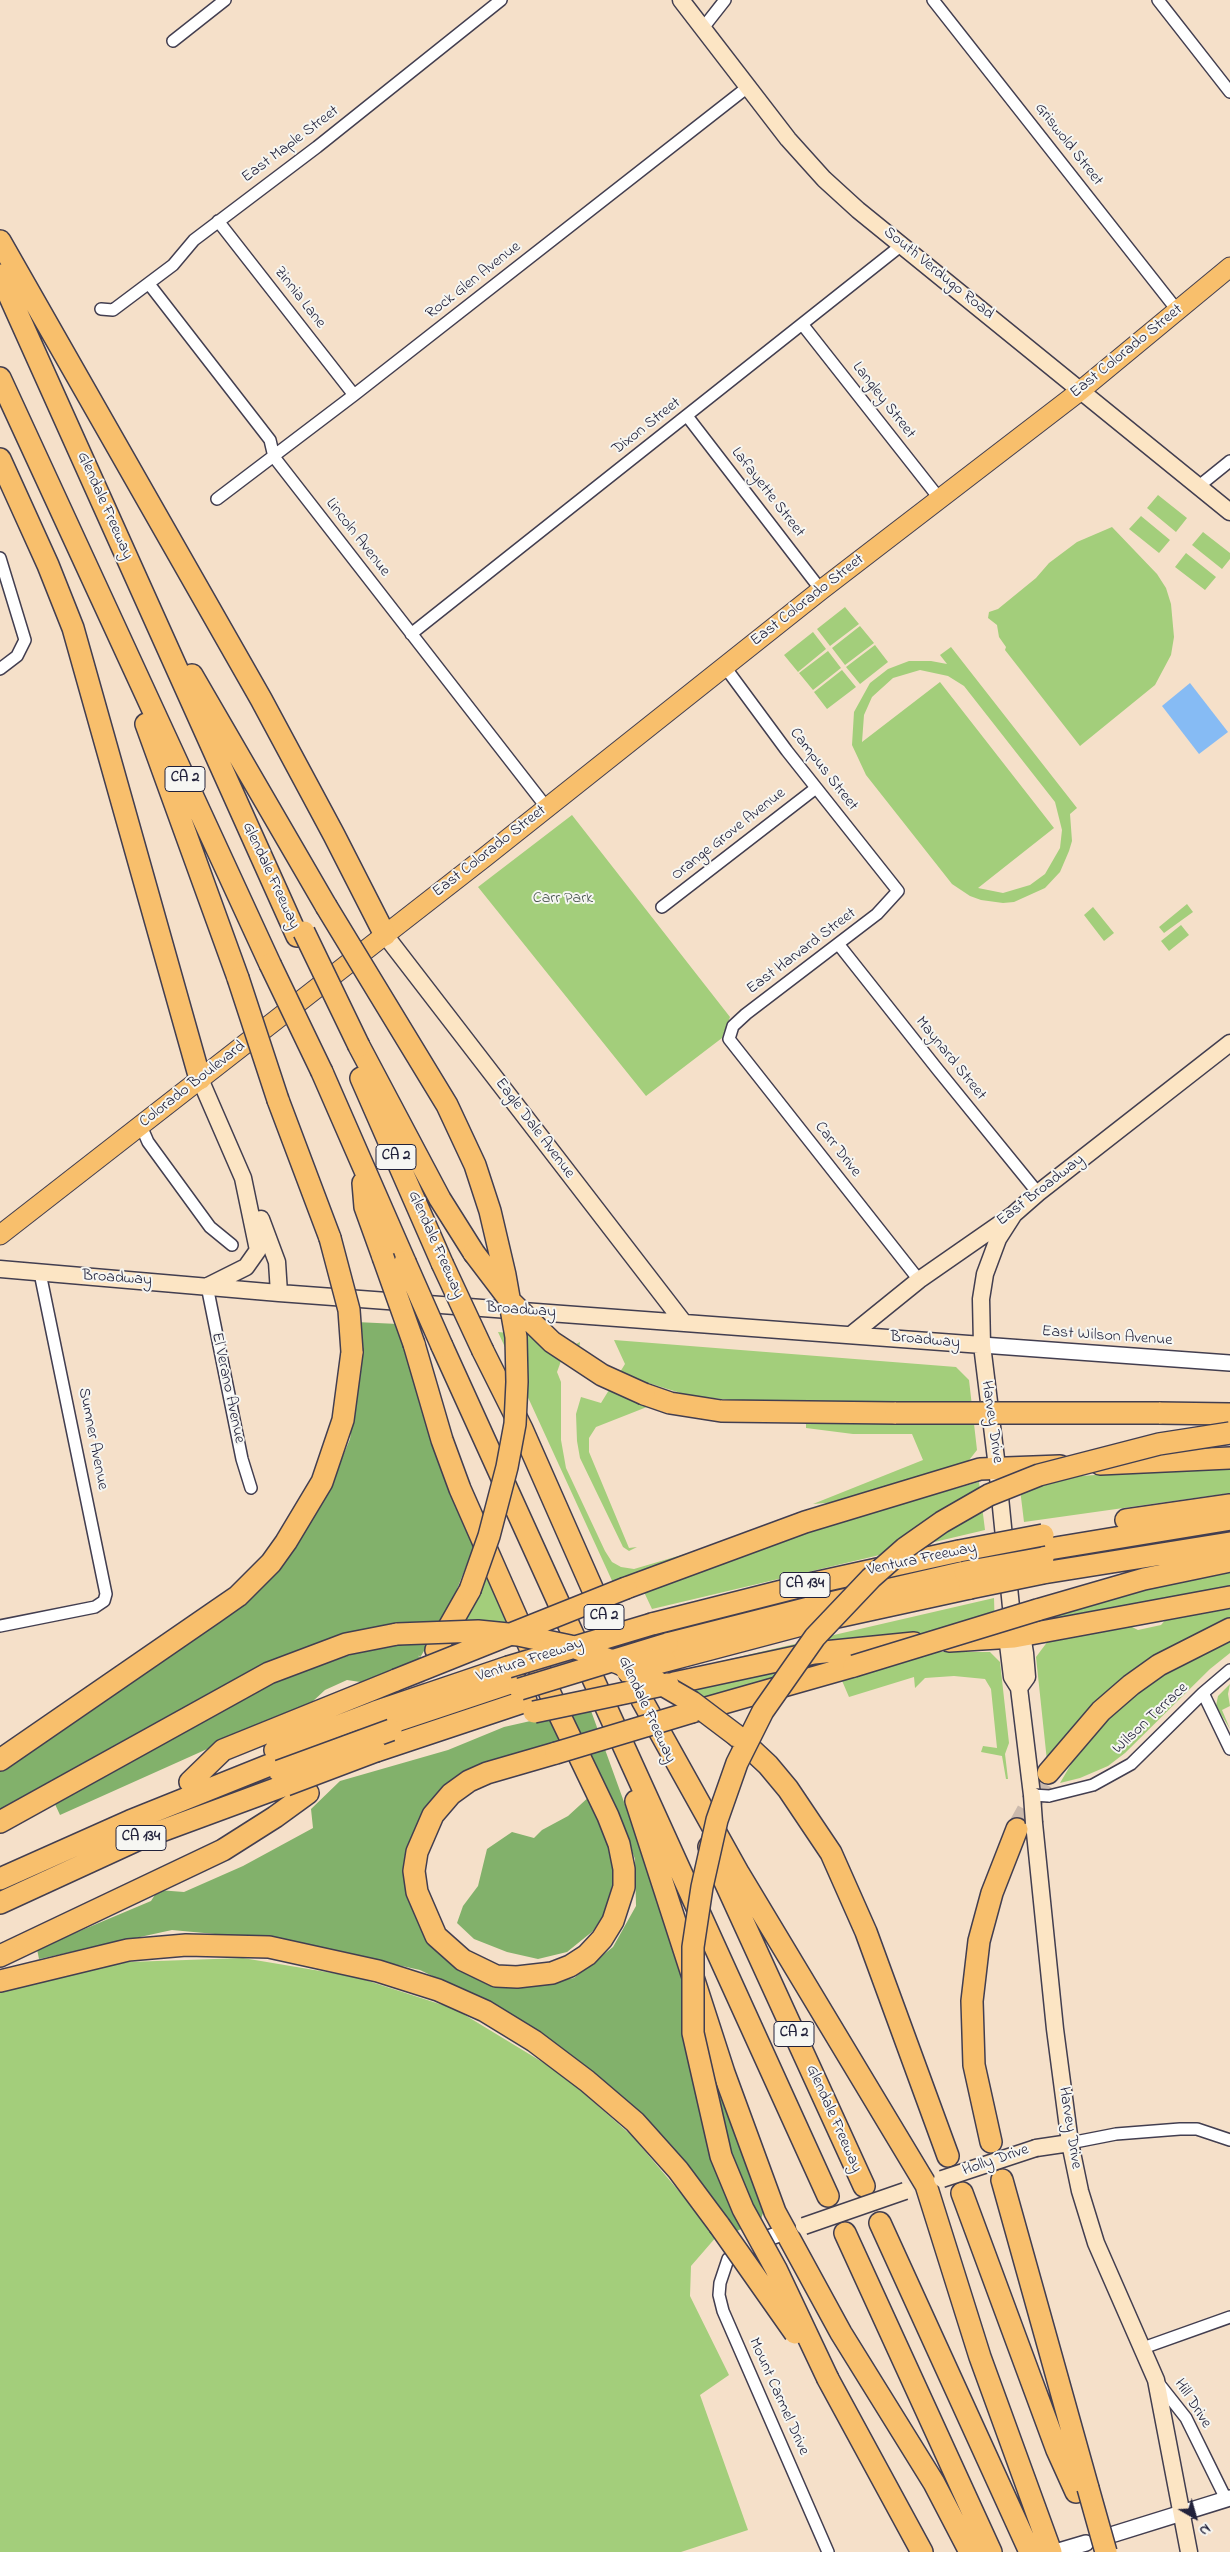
<!DOCTYPE html>
<style>
body{margin:0}
#map{position:relative;width:1230px;height:2552px;overflow:hidden;background:#f5e0c9;font-family:"Indie Flower",sans-serif}
canvas{display:block}
.north{position:absolute;left:1170px;top:2492px;width:50px;height:50px;-webkit-text-stroke:4px #f6f6f2;paint-order:stroke;rotate:142deg;font-size:14px;font-weight:700;line-height:20px;text-align:center;color:#22223b}
.north::after{content:'';display:block;margin:auto;width:18px;height:22px;background:#22223b;clip-path:polygon(50% 0,100% 100%,50% 72%,0 100%)}
</style>
<div id="map">
<canvas width="1230" height="2552"></canvas>
<div class="north">N</div>
</div>
<script>
const ctx = document.querySelector('canvas').getContext('2d');
ctx.lineJoin = 'round';
function fillPath(path, color) { ctx.fillStyle = color; ctx.fill(path, 'evenodd'); }
const shape = rows => new Path2D(rows.map(r => 'M' + r).join(''));
function trace(path, color, width, dash) { ctx.strokeStyle = color; ctx.lineWidth = width; ctx.lineCap = dash ? 'butt' : 'round'; ctx.setLineDash(dash || []); ctx.stroke(path); }
function write(font, color, halo, rows, align = 'center') {
  ctx.font = font + ' "Indie Flower",sans-serif'; ctx.lineWidth = 4; ctx.setLineDash([]); ctx.textBaseline = 'middle'; ctx.strokeStyle = halo; ctx.fillStyle = color; for (const [text, x, y, turn = 0] of rows) {
    ctx.save(); ctx.translate(x, y); ctx.rotate((+turn || 0) * Math.PI / 180); ctx.textAlign = isNaN(turn) ? turn : align; if (halo) ctx.strokeText(text, 0, 0); ctx.fillText(text, 0, 0); ctx.restore();
  }
}
const green = shape([
 [1158,495,1187,518,1176,532,1147,508],
 [1141,516,1170,540,1159,553,1129,529],
 [1112,527,1157,574,1166,588,1171,604,1174,637,1171,655,1155,685,1080,746,1005,650,1006,647,999,637,997,625,988,618,989,612,998,609,1036,578,1049,563,1077,542],
 [1203,532,1230,553,1230,559,1222,569,1192,545],
 [1186,553,1216,577,1205,590,1175,567],
 [845,607,859,624,830,646,817,629],
 [860,626,874,643,845,665,832,648],
 [813,632,826,649,798,672,784,655],
 [875,645,888,662,860,684,846,667],
 [951,647,1077,808,1070,814,1072,841,1069,851,1060,872,1045,888,1014,902,1003,903,981,900,970,896,952,884,866,775,852,745,854,712,870,683,888,669,909,661,931,661,947,664,940,655],
 [920,670,948,676,964,686,1055,802,1062,830,1060,848,1045,874,1030,885,1003,893,978,888,1054,828,940,682,862,742,864,715,872,697,893,678],
 [828,651,841,668,813,690,799,673],
 [842,670,856,687,827,709,814,692],
 [572,815,730,1017,722,1038,646,1096,478,887],
 [1187,904,1193,912,1164,933,1159,927],
 [1093,907,1114,933,1104,941,1084,915],
 [1181,925,1189,935,1169,951,1161,941],
 [498,1332,567,1338,566,1340,571,1344,573,1341,576,1344,580,1342,579,1350,561,1361,557,1372,561,1382,561,1440,566,1468,605,1551,612,1562,621,1567,634,1569,712,1546,614,1585],
 [614,1340,956,1367,969,1380,977,1450,966,1464,850,1501,813,1504,923,1460,912,1434,853,1434,806,1428,806,1422,739,1401,687,1395,645,1382,637,1398,652,1405,596,1427,589,1438,589,1452,629,1548,637,1547,629,1551,623,1547,580,1458,577,1441,576,1414,581,1397,601,1403,625,1364],
 [1230,1465,1230,1493,1024,1522,1020,1489,1041,1479],
 [979,1482,985,1530,652,1609,644,1592,785,1536],
 [487,1561,515,1625,438,1656],
 [1230,1570,1230,1590,1047,1622,1046,1616,1120,1596],
 [994,1598,995,1631,904,1634,718,1668,717,1662],
 [1230,1606,1230,1621,1047,1761,1036,1657,1048,1641,1128,1625,1138,1630,1161,1625,1168,1617],
 [1230,1637,1230,1653,1210,1669,1125,1753,1108,1766,1080,1778,1060,1783,1077,1754,1114,1710,1167,1668],
 [904,1652,990,1652,1000,1662,1009,1743,1005,1754,1008,1779,1006,1779,1002,1756,981,1752,983,1746,997,1748,991,1689,985,1679,954,1676,925,1678,915,1688,914,1677,849,1697,840,1676],
 [836,1657,838,1661,688,1706,682,1688,819,1660,820,1664],
 [1230,1684,1228,1694,1230,1706,1222,1710,1230,1729,1216,1706,1218,1696],
 [243,1958,356,1977,455,2009,562,2074,632,2136,717,2236,691,2266,690,2296,729,2375,700,2395,748,2530,681,2552,0,2552,0,1992,40,1979,129,1962]
]);
const forest = shape([
 [356,1322,398,1324,477,1539,451,1604,417,1663,367,1683,347,1680,325,1690,312,1702,60,1815,54,1802,270,1683,353,1654,400,1645,399,1628,363,1633,0,1812,0,1767,234,1609,288,1557,325,1499,350,1439,358,1382],
 [590,1708,679,1954,765,2207,761,2219,735,2232,687,2170,496,2007,420,1970,290,1941,172,1930,39,1959,37,1949,151,1901,158,1890,184,1892,243,1866,313,1828,311,1809,340,1781,448,1750,504,1727,557,1715,570,1742,457,1781,413,1843,420,1916,491,1983,522,1988,574,1978,613,1947,636,1906,635,1859,624,1830,571,1713],
 [591,1795,613,1847,613,1880,608,1908,593,1931,567,1952,538,1959,507,1952,474,1939,457,1923,463,1906,478,1886,487,1849,512,1832,534,1838,542,1830,568,1816]
]);
const water = shape([
 [1190,683,1228,732,1199,754,1162,706]
]);
const motorwayTunnel = shape([
 [387,1713,427,1662],
 [1017,1829,1048,1773]
]);
const minor = shape([
 [933,0,1177,310],
 [1158,0,1230,92],
 [703,28,725,0],
 [173,41,225,0],
 [218,221,354,395],
 [149,284,270,440,274,457,547,808],
 [101,309,113,310,173,265,194,240,317,147,501,0],
 [802,324,939,498],
 [687,416,821,590],
 [1199,486,1230,461],
 [217,499,354,395,749,86],
 [0,558,25,640,17,656,0,669],
 [411,634,903,244],
 [725,667,787,751,898,891,877,914,746,1014,733,1026,729,1039,919,1280],
 [662,907,816,788],
 [839,945,938,1070,1038,1193],
 [141,1126,148,1142,210,1227,232,1245],
 [207,1286,242,1459,251,1488],
 [0,1626,95,1607,104,1601,106,1594,40,1273],
 [1203,1693,1230,1749],
 [1049,1796,1093,1785,1131,1764,1203,1693,1230,1670],
 [1070,2143,1116,2134,1180,2129,1197,2129,1230,2140],
 [734,2254,728,2259,720,2283,719,2295,723,2311,828,2552],
 [1143,2348,1230,2317],
 [1156,2380,1186,2418,1226,2499]
]);
const tertiary = shape([
 [982,1345,1230,1363],
 [768,2238,785,2232],
 [1111,2535,1230,2498],
 [1059,2551,1086,2543]
]);
const secondary = shape([
 [681,0,788,139,824,179,858,210,1230,512],
 [385,935,684,1323],
 [200,1079,243,1178,258,1250,246,1267,208,1286],
 [1014,1214,998,1239,985,1274,981,1299,982,1345,997,1467,1014,1637,1008,1644,1012,1677,1019,1688,1032,1795],
 [261,1219,277,1262,279,1293],
 [0,1269,279,1293,982,1345],
 [851,1335,919,1280,1014,1214,1038,1193,1230,1043],
 [1014,1637,1023,1641,1025,1653,1027,1677,1019,1688],
 [1034,1823,1055,2029,1070,2143,1080,2191,1096,2243,1156,2380,1189,2552],
 [1036,2148,1070,2143]
]);
const primary = shape([
 [0,1235,485,857,821,590,1080,391,1230,267]
]);
const motorway = shape([
 [0,241,261,699,334,835,385,935],
 [0,275,297,936],
 [0,378,270,964],
 [0,459,48,565,73,628,200,1079],
 [192,675,326,906],
 [146,724,238,978],
 [359,1046,440,1199,474,1253],
 [322,1072,405,1262],
 [361,1078,442,1263],
 [278,1100,330,1238],
 [363,1183,365,1207,383,1257],
 [414,1344,442,1440,460,1489,560,1716,608,1816,619,1844,624,1869,624,1887,613,1921,602,1939,587,1955,570,1966,552,1973,517,1977,496,1976,463,1960,436,1936,417,1892,414,1871,417,1852,433,1815,451,1794,469,1781,487,1773,556,1753],
 [442,1346,828,2196],
 [483,1351,522,1429,630,1674],
 [644,1394,670,1403,721,1411,896,1413],
 [1159,1413,1230,1414],
 [1100,1464,1230,1458],
 [1126,1520,1230,1505],
 [1043,1550,1230,1519],
 [1043,1573,1230,1543],
 [626,1588,805,1522,980,1469,1060,1466],
 [1037,1610,1144,1579,1230,1561],
 [652,1624,814,1583,959,1551],
 [949,1641,1014,1637,1230,1597],
 [667,1644,813,1607,965,1572],
 [436,1650,470,1590],
 [665,1661,805,1624,970,1588],
 [674,1683,814,1653,914,1643],
 [642,1700,739,1874,926,2185,980,2357,1051,2552],
 [692,1712,854,1666],
 [369,1730,516,1681],
 [737,1736,768,1765,788,1789,831,1853,866,1932,948,2156],
 [275,1750,375,1712,508,1667],
 [376,1751,526,1701],
 [0,1760,215,1612,238,1596,271,1563,286,1542,322,1482,343,1420,352,1352],
 [1048,1773,1101,1711,1131,1685,1159,1665,1230,1629],
 [190,1782,223,1750,396,1680],
 [636,1801,724,2073,775,2212,841,2333,934,2483,970,2552],
 [0,1822,269,1673,346,1644,397,1634],
 [709,1847,864,2186],
 [0,1879,130,1821,297,1754],
 [0,1903,137,1840,286,1785],
 [0,1956,223,1850,275,1817,308,1793],
 [0,1981,128,1950,186,1945,269,1947,378,1971,438,1990,485,2011,534,2041,587,2081,635,2122,678,2170,719,2225],
 [991,2142,974,2065,972,2001,979,1941,992,1893,1017,1829],
 [1002,2180,1088,2488],
 [962,2193,1057,2450,1076,2492],
 [880,2223,1030,2552],
 [845,2233,991,2552],
 [828,2379,922,2552]
]);
const minorBridge = shape([
 [1032,1795,1049,1796]
]);
const secondaryBridge = shape([
 [1032,1795,1034,1823],
 [942,2179,1036,2148],
 [804,2226,905,2191]
]);
const motorwayBridge = shape([
 [326,906,447,1105,475,1165,490,1211,505,1275,516,1337,517,1382,515,1424,507,1467,489,1536,470,1590],
 [304,932,359,1046],
 [270,964,322,1072],
 [238,978,278,1100],
 [330,1238,349,1310,352,1352],
 [474,1253,512,1303,552,1342,602,1375,644,1394],
 [383,1257,414,1344],
 [405,1262,442,1346],
 [442,1263,483,1351],
 [896,1413,1159,1413],
 [959,1551,1043,1535],
 [965,1572,1043,1558],
 [970,1588,1043,1573],
 [397,1634,478,1631,518,1635,570,1646,618,1663,654,1680,692,1702,737,1736],
 [854,1666,1037,1610],
 [508,1667,652,1624],
 [627,1671,665,1661],
 [396,1680,626,1588],
 [520,1689,667,1644],
 [534,1712,668,1684],
 [556,1753,692,1712],
 [279,1771,391,1730],
 [286,1785,376,1751],
 [719,2225,795,2333],
 [828,2379,776,2269,743,2209,721,2156,693,2033,693,1947,702,1887,717,1820,737,1763,763,1711,815,1637,871,1578,905,1548,942,1522,989,1495,1039,1475,1159,1444,1230,1433],
 [1088,2488,1106,2552]
]);
const shields = [
 [185,779,40],
 [396,1157,40],
 [805,1585,50],
 [604,1617,40],
 [141,1838,50],
 [794,2034,40]
];
const shieldNames = [
 ["CA 2",185,779],
 ["CA 2",396,1157],
 ["CA 134",805,1585],
 ["CA 2",604,1617],
 ["CA 134",141,1838],
 ["CA 2",794,2034]
];
const streetNames = [
 ["East Maple Street",291,145,-37],
 ["Griswold Street",1068,145,52],
 ["South Verdugo Road",938,274,39],
 ["Rock Glen Avenue",474,281,-38],
 ["Zinnia Lane",299,298,52],
 ["East Colorado Street",1127,352,-39],
 ["Langley Street",883,401,52],
 ["Dixon Street",647,427,-38],
 ["Lafayette Street",767,493,52],
 ["Glendale Freeway",104,506,66],
 ["Lincoln Avenue",357,538,52],
 ["East Colorado Street",808,601,-38],
 ["Campus Street",823,770,52],
 ["Orange Grove Avenue",729,835,-38],
 ["East Colorado Street",490,852,-38],
 ["Glendale Freeway",270,876,65],
 ["East Harvard Street",802,952,-37],
 ["Maynard Street",950,1059,51],
 ["Colorado Boulevard",193,1085,-38],
 ["Eagle Dale Avenue",534,1129,53],
 ["Carr Drive",837,1150,52],
 ["East Broadway",1041,1191,-38],
 ["Glendale Freeway",435,1245,66],
 ["Broadway",117,1279,4],
 ["Broadway",521,1311,4],
 ["East Wilson Avenue",1107,1337,4],
 ["Broadway",925,1341,5],
 ["El Verano Avenue",227,1388,78],
 ["Harvey Drive",991,1422,82],
 ["Sumner Avenue",92,1439,79],
 ["Ventura Freeway",922,1560,-12],
 ["Ventura Freeway",530,1661,-18],
 ["Glendale Freeway",646,1710,65],
 ["Wilson Terrace",1151,1719,-43],
 ["Glendale Freeway",833,2119,66],
 ["Harvey Drive",1069,2128,81],
 ["Holly Drive",996,2161,-19],
 ["Mount Carmel Drive",778,2397,66],
 ["Hill Drive",1192,2404,57]
];
const parkNames = [
 ["Carr Park",563,899]
];
fillPath(green, '#a3ce7b');
fillPath(forest, '#82b16b');
fillPath(water, '#86bbf4');
trace(motorwayTunnel, '#cbbaad', 21, [21, 11]);
trace(minor, '#423e50', 14);
trace(tertiary, '#423e50', 18);
trace(secondary, '#423e50', 19);
trace(primary, '#423e50', 21);
trace(motorway, '#423e50', 24);
trace(minor, '#fff', 11);
trace(tertiary, '#fff', 15);
trace(secondary, '#fce5c4', 16);
trace(primary, '#f8bf6c', 19);
trace(motorway, '#f8bf6c', 21);
trace(minorBridge, '#423e50', 14, []);
trace(secondaryBridge, '#423e50', 19, []);
trace(motorwayBridge, '#423e50', 24, []);
trace(minorBridge, '#fff', 11);
trace(secondaryBridge, '#fce5c4', 16);
trace(motorwayBridge, '#f8bf6c', 21);
for (const [x, y, w] of shields) { const box = new Path2D(); box.roundRect(x - w / 2, y - 12.5, w, 25, 4); ctx.fillStyle = '#f6f6f2'; ctx.fill(box); trace(box, '#22223b', 1); }
write('bold 15px', '#22223b', null, shieldNames);
write('16px', '#22223b', '#f6f6f2', streetNames);
write('16px', '#49564e', '#f6f6f2', parkNames);
</script>
